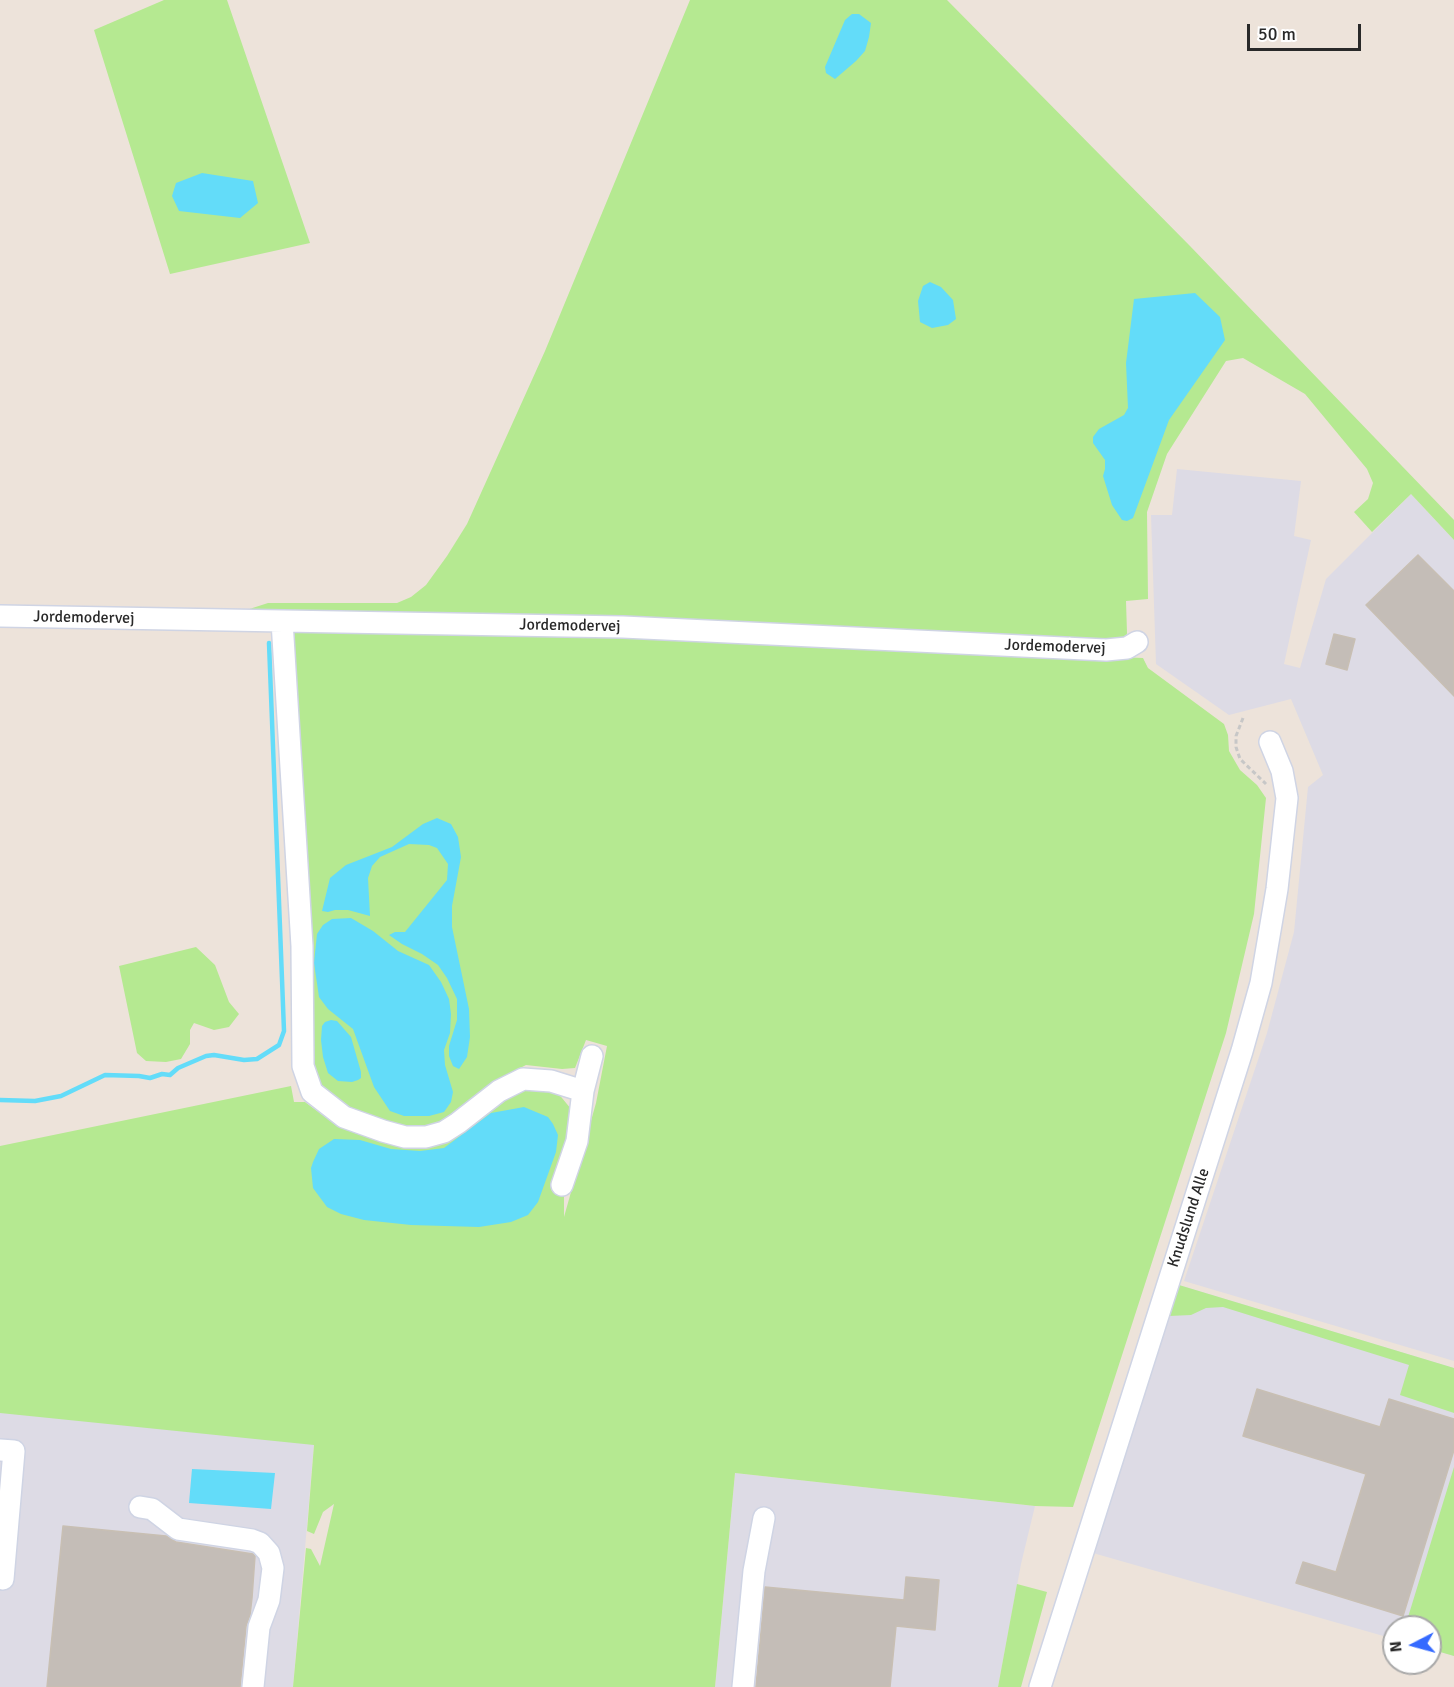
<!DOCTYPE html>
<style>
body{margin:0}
#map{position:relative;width:1454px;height:1687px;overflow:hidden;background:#ede3da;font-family:Signika,sans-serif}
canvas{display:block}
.north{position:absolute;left:1382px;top:1615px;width:60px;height:60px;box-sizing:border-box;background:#fff;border:2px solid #a9a9a9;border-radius:50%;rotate:264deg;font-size:16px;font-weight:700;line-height:24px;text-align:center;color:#292929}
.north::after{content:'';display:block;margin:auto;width:21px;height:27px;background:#356aff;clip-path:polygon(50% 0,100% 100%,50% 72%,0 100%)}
.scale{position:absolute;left:1247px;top:24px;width:114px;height:27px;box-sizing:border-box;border:3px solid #292929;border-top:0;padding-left:8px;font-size:18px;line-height:21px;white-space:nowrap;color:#292929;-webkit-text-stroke:4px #fff;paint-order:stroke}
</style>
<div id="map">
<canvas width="1454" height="1687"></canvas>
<div class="north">N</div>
<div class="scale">50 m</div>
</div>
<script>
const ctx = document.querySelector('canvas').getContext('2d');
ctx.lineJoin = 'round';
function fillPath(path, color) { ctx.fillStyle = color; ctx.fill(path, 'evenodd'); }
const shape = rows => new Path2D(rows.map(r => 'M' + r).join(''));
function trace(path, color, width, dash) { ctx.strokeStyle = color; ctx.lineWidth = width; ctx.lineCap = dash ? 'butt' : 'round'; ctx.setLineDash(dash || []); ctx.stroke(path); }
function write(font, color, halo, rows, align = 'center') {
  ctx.font = font + ' Signika,sans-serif'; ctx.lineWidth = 4.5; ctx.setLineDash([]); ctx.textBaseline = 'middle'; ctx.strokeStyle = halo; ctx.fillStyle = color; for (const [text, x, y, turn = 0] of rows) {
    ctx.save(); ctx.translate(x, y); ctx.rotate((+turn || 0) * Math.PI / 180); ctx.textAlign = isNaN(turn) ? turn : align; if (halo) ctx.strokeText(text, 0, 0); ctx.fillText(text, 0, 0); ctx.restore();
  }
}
const industrial = shape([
 [1177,469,1301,481,1294,536,1311,540,1284,664,1300,668,1326,579,1411,494,1454,540,1454,1361,1184,1281,1267,1033,1294,932,1308,787,1323,775,1291,699,1229,715,1156,664,1151,515,1172,515],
 [1179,1285,1454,1368,1454,1656,1430,1649,1430,1627,1394,1627,1394,1639,1093,1553],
 [0,1412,314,1444,293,1687,0,1687],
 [735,1473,1035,1506,1021,1564,998,1687,715,1687]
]);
const green = shape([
 [164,0,227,0,310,243,170,274,94,30],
 [690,0,947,0,1190,246,1454,520,1454,540,1411,494,1372,532,1354,512,1368,499,1373,483,1367,469,1305,394,1243,358,1226,361,1167,454,1147,512,1148,599,1126,601,1127,633,1126,640,1121,643,234,614,268,603,397,603,411,597,426,585,447,556,467,524,545,351],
 [291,630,434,630,1143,658,1148,668,1224,724,1228,735,1229,751,1240,770,1257,785,1266,798,1254,914,1226,1033,1073,1507,1035,1506,735,1473,715,1687,293,1687,306,1548,311,1549,320,1566,334,1504,323,1512,314,1534,307,1531,314,1445,0,1413,0,1146,291,1086,294,1102,305,1102,335,1124,358,1134,415,1147,441,1142,466,1127,519,1086,536,1083,553,1087,571,1109,574,1126,569,1147,553,1189,564,1190,564,1217,596,1103,607,1046,586,1040,575,1068,562,1069,526,1065,514,1071,499,1086,440,1128,429,1133,414,1133,386,1128,358,1117,331,1100,317,1087,309,1071,307,1054,296,808,298,792],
 [196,947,215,965,229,1002,239,1014,229,1027,214,1030,194,1023,190,1030,190,1044,181,1059,166,1062,146,1061,137,1053,119,966],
 [1179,1285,1454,1368,1454,1413,1400,1395,1409,1365,1223,1307,1206,1308,1191,1315,1169,1316],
 [1454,1467,1454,1656,1430,1649,1430,1627,1405,1627],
 [1017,1584,1047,1592,1021,1687,998,1687]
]);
const water = shape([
 [852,14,859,14,871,23,869,37,865,51,856,61,835,79,826,73,825,67,845,20],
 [202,173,253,181,258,203,240,218,179,211,172,196,176,183],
 [930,282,941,287,953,300,956,319,948,325,932,328,920,322,918,301,923,286],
 [1195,293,1220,317,1225,340,1169,420,1133,518,1127,521,1122,520,1112,505,1103,476,1105,469,1105,460,1093,443,1093,437,1099,429,1124,415,1128,408,1126,363,1134,299],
 [437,818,451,824,458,837,461,857,452,906,452,927,469,1009,470,1037,467,1057,459,1069,453,1066,449,1056,449,1046,457,1020,457,999,447,978,438,965,422,954,402,944,389,935,395,932,405,932,447,880,448,864,437,848,429,845,409,844,380,857,372,866,368,878,370,916,348,910,335,910,328,912,322,911,330,878,346,865,392,847,423,824],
 [351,918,373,931,398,951,429,965,441,982,449,999,451,1014,450,1033,444,1050,445,1065,453,1092,451,1102,444,1112,429,1116,404,1116,390,1111,374,1087,353,1029,328,1009,319,997,314,963,317,934,323,925,332,919],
 [331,1020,337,1021,351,1037,361,1072,361,1078,358,1080,352,1082,338,1081,328,1073,323,1057,321,1040,322,1026,325,1022],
 [524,1107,548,1117,553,1124,558,1135,556,1152,538,1202,528,1215,511,1222,479,1227,411,1225,364,1220,341,1214,327,1207,313,1188,311,1168,313,1162,319,1149,334,1139,360,1140,391,1149,420,1151,444,1148,491,1113],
 [192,1469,275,1473,271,1509,189,1503]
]);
const stream = shape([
 [0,1100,35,1101,61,1096,105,1075,139,1076,150,1078,162,1074,170,1075,178,1068,206,1056,214,1055,244,1060,257,1059,279,1045,284,1031,269,643]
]);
const building = shape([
 [1418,555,1454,591,1454,696,1366,605,1418,555],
 [1334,634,1355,639,1347,670,1326,664,1334,634],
 [1257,1389,1380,1427,1389,1399,1454,1419,1454,1450,1403,1616,1296,1583,1303,1562,1336,1572,1366,1474,1243,1436,1257,1389],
 [63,1526,166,1536,176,1542,253,1554,255,1556,252,1598,250,1615,246,1626,240,1687,47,1687,63,1526],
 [906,1577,939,1580,935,1630,896,1626,890,1687,756,1687,765,1587,904,1600,906,1577]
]);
const path = shape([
 [1243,718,1236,736,1236,747,1240,759,1266,784]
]);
const minor = shape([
 [0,616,623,627,1106,650,1127,648,1137,642],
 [282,621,302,946,303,1066,312,1092,344,1117,383,1131,405,1137,426,1137,444,1132,458,1123,499,1091,523,1079,551,1081,583,1091,577,1141,562,1185],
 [583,1091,592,1056],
 [0,1450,14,1451,3,1579],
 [140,1507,152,1509,178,1529,252,1540,260,1543,269,1553,273,1568,269,1600,259,1627,253,1687],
 [743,1687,754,1571,764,1518],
 [1040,1687,1242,1051,1261,983,1277,889,1287,798,1282,771,1270,742]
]);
const streetNames = [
 ["Jordemodervej",84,618,1],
 ["Jordemodervej",570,626,1],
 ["Jordemodervej",1055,647,2],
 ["Knudslund Alle",1189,1218,-72]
];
fillPath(industrial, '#dddbe5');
fillPath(green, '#b5e991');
fillPath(water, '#63dcf9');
trace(stream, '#63dcf9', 4.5);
fillPath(building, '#c4bdb7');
trace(building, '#c8bfb3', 1.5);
trace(minor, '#cfd4e4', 24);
trace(path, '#c7c7c7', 3, [4.5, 3]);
trace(minor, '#fff', 21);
write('16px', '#292929', '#fff', streetNames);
</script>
